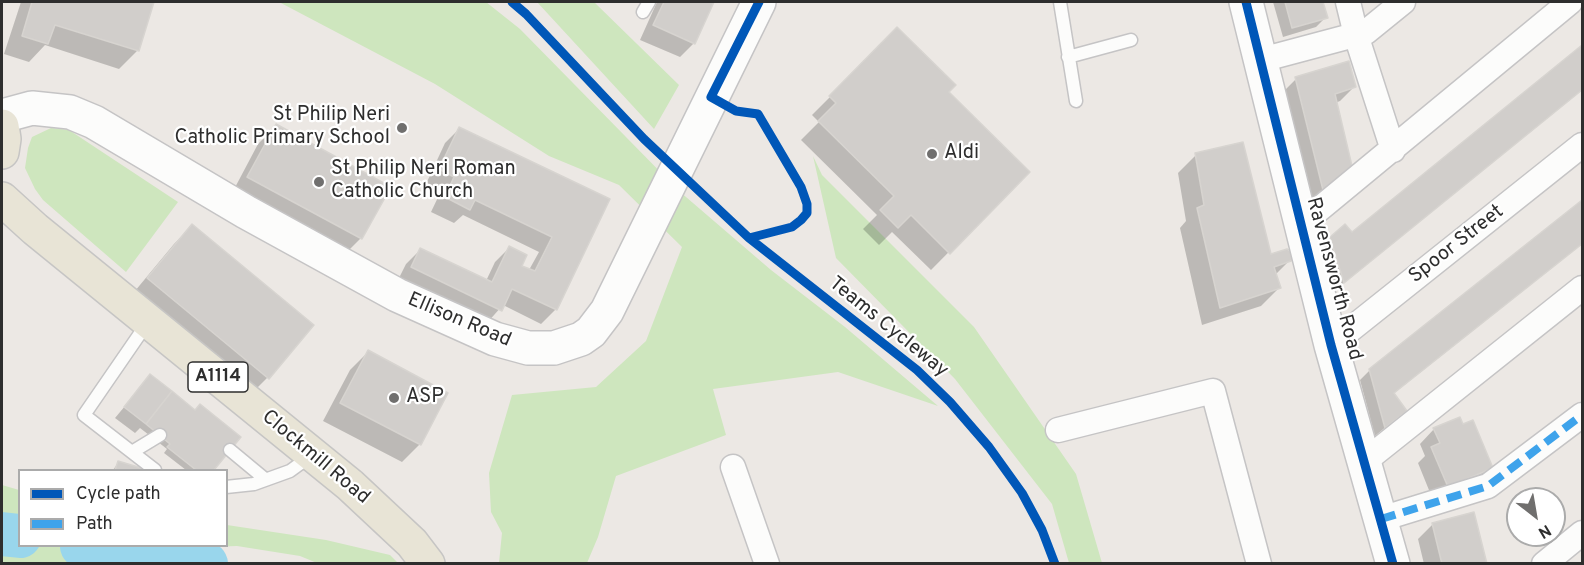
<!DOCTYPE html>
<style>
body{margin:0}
#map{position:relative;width:1584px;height:565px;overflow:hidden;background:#ece8e4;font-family:Overpass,sans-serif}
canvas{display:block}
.frame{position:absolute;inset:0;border:3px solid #2e2e2e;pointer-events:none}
.legend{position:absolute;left:18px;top:469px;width:210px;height:78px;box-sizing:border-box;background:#fff;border:2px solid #ababab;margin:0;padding:8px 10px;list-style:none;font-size:18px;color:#2e2e2e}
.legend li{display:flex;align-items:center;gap:12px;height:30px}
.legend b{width:30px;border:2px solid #ababab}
.north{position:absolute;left:1506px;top:487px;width:60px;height:60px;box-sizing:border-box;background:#fff;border:2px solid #ababab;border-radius:50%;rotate:149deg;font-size:16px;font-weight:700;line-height:24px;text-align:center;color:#2e2e2e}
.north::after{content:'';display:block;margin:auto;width:21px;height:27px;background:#706f6e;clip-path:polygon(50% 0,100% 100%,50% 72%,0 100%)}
</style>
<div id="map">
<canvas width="1584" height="565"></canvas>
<div class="frame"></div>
<ul class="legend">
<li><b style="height:8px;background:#0057b8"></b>Cycle path</li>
<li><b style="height:8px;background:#3ea3eb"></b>Path</li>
</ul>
<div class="north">N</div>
</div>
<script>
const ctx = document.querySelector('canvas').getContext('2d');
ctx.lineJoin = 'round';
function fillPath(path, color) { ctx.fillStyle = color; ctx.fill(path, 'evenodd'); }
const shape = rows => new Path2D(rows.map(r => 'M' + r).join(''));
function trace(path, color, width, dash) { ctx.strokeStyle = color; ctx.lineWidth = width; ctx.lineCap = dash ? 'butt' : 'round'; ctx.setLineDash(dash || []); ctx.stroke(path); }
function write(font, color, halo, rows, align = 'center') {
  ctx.font = font + ' Overpass,sans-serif'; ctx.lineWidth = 4.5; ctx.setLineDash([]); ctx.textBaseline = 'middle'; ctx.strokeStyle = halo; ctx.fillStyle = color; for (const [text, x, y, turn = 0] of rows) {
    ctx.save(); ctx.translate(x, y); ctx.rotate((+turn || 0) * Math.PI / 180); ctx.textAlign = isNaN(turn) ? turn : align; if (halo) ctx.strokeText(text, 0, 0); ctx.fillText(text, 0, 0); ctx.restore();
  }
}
const green = shape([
 [279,2,486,2,520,29,679,191,771,270,845,327,938,406,838,372,713,389,726,435,616,476,598,537,587,563,499,563,502,533,491,512,489,473,512,395,596,387,646,341,682,247,619,185,549,156,435,84],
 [537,2,594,2,679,85,654,129],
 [51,128,69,130,178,202,126,272,43,200,35,189,25,168,28,148,32,137],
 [813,156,822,175,974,327,1076,474,1102,563,1069,563,1052,504,955,379,836,258],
 [2,485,19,490,20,546,226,546,227,525,326,540,390,555,398,563,317,563,300,556,237,546,211,547,211,563,2,563]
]);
const shadow = shape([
 [21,2,153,2,137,51,119,69,45,45,29,62,4,54],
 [657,2,713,2,694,43,680,57,640,40],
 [1273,2,1322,2,1326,17,1316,27,1283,37],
 [897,30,947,92,1028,172,931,270,892,232,879,245,863,229,877,215,801,140,819,122,812,115],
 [1582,47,1582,90,1334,291,1320,249,1331,238,1352,234],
 [1296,79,1355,86,1340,101,1335,103,1350,165,1308,203,1282,93],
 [276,126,361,238,343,256,231,195,258,144],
 [459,129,608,200,556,309,541,324,503,305,486,324,397,282,406,264,420,250,486,281,495,262,510,247,520,266,529,270,539,252,463,215,454,223,431,212,441,191,426,184,445,143],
 [1196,155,1270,256,1290,260,1275,275,1279,288,1261,306,1202,325,1180,228,1186,221,1178,173],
 [1582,202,1582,244,1393,394,1405,411,1375,436,1360,380,1370,370],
 [192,226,268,377,250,395,130,297,174,244],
 [368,352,446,394,420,444,402,462,323,421,350,370],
 [150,376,194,412,239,437,212,470,186,470,164,453,167,449,140,428,135,433,115,418],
 [1434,429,1491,467,1477,482,1433,500,1418,463,1425,456,1420,444],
 [118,463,143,470,113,470],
 [1473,514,1486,564,1424,564,1418,539,1432,525]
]);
const river = shape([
 [2,534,20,536],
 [82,546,206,564]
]);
const building = shape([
 [32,2,154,2,139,51,55,25,48,44,22,36,32,2],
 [664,2,714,2,695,44,653,25,664,2],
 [1285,2,1323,2,1328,18,1292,28,1285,2],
 [897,27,956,85,949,92,1030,172,950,254,911,215,898,228,880,210,894,196,818,121,836,103,829,96,897,27],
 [1582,45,1582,90,1344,283,1330,237,1345,224,1352,232,1582,45],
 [1349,61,1356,87,1335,94,1352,166,1323,190,1295,77,1349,61],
 [276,124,391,187,362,239,247,177,276,124],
 [459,127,610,199,557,310,512,289,502,311,411,267,420,248,492,282,509,246,527,255,522,266,535,271,552,237,475,200,470,210,445,197,454,177,439,169,459,127],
 [1243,142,1271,254,1287,249,1292,252,1294,257,1291,261,1274,267,1281,288,1220,308,1197,208,1204,205,1195,153,1243,142],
 [1582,200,1582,244,1394,393,1407,411,1385,428,1369,369,1582,200],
 [192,224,314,325,269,379,147,278,192,224],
 [368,350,448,393,421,445,340,403,368,350],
 [150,374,172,391,146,424,124,407,150,374],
 [172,391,195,410,200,404,241,437,214,470,196,470,167,447,170,444,146,424,172,391],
 [1460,417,1463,424,1473,420,1493,468,1448,487,1431,447,1440,443,1433,428,1460,417],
 [118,461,148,470,115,470,118,461],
 [1474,512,1487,564,1442,564,1432,523,1474,512]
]);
const lane = shape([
 [1060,2,1076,101],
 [643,12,649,2],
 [1068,57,1131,40],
 [148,322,84,415,155,470],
 [230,450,265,479],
 [132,452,160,435],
 [226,487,254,484,290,471,312,455]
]);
const street = shape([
 [1348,2,1356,35,1393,150],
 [1261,60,1366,32,1403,2],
 [1300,225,1570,2],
 [1331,345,1582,145],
 [1058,430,1213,391,1259,564],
 [1365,461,1582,288],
 [733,467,767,564],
 [1381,519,1488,486,1582,415],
 [1544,564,1582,533]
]);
const secondary = shape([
 [1246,2,1331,345,1393,564],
 [2,116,32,108,70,112,94,122,246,212,397,295,495,339,528,348,554,348,581,339,591,332,607,311,759,2]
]);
const primary = shape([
 [2,126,4,139,2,152],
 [2,199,35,229,350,485,412,543,428,564]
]);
const quiet = shape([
 [1381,519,1488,486,1582,415]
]);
const cycleway = shape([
 [512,2,526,14,644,139,749,238,917,370,950,402,989,447,1022,493,1042,530,1055,564],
 [1246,2,1331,345,1393,564],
 [749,238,792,227,801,220,807,213,807,204,801,187,758,114,736,111,711,97,759,2]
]);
const markers = [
 [402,128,6,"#706f6e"],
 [932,154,6,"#706f6e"],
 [319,182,6,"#706f6e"],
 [394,398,6,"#706f6e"]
];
const shields = [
 [218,377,60]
];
const shieldNames = [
 ["A1114",218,377]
];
const poiNames = [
 ["St Philip Neri",390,116,"right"],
 ["Catholic Primary School",390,139,"right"],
 ["Aldi",944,154],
 ["St Philip Neri Roman",331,170],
 ["Catholic Church",331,193],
 ["ASP",406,398]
];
const streetNames = [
 ["Spoor Street",1457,245,-38],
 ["Ravensworth Road",1333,279,75],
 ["Ellison Road",459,321,23],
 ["Teams Cycleway",888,328,39],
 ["Clockmill Road",315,458,40]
];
fillPath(green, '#cee6be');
fillPath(shadow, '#0003');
trace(river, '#99d6ec', 44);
fillPath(building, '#d1cecb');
trace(building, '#d7d4d0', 1.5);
trace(lane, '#c5c4c5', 15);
trace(street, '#c5c4c5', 27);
trace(secondary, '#c5c4c5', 36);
trace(primary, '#c6c5c4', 36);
trace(lane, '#fcfcfb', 12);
trace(street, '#fcfcfb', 24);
trace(secondary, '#fcfcfb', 33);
trace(primary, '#e8e4d6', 33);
trace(quiet, '#3ea3eb', 8, [15, 8]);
trace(cycleway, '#0057b8', 9);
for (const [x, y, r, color] of markers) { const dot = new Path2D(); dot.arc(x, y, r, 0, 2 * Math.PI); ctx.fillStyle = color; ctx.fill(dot); trace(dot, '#fff', 2); }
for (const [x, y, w] of shields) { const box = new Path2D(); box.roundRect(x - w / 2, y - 15, w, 30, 4.5); ctx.fillStyle = '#fff'; ctx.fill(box); trace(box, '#2e2e2e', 1.5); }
write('bold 18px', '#2e2e2e', null, shieldNames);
write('20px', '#2e2e2e', '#fff', poiNames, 'left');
write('20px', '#2e2e2e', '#fff', streetNames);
</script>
